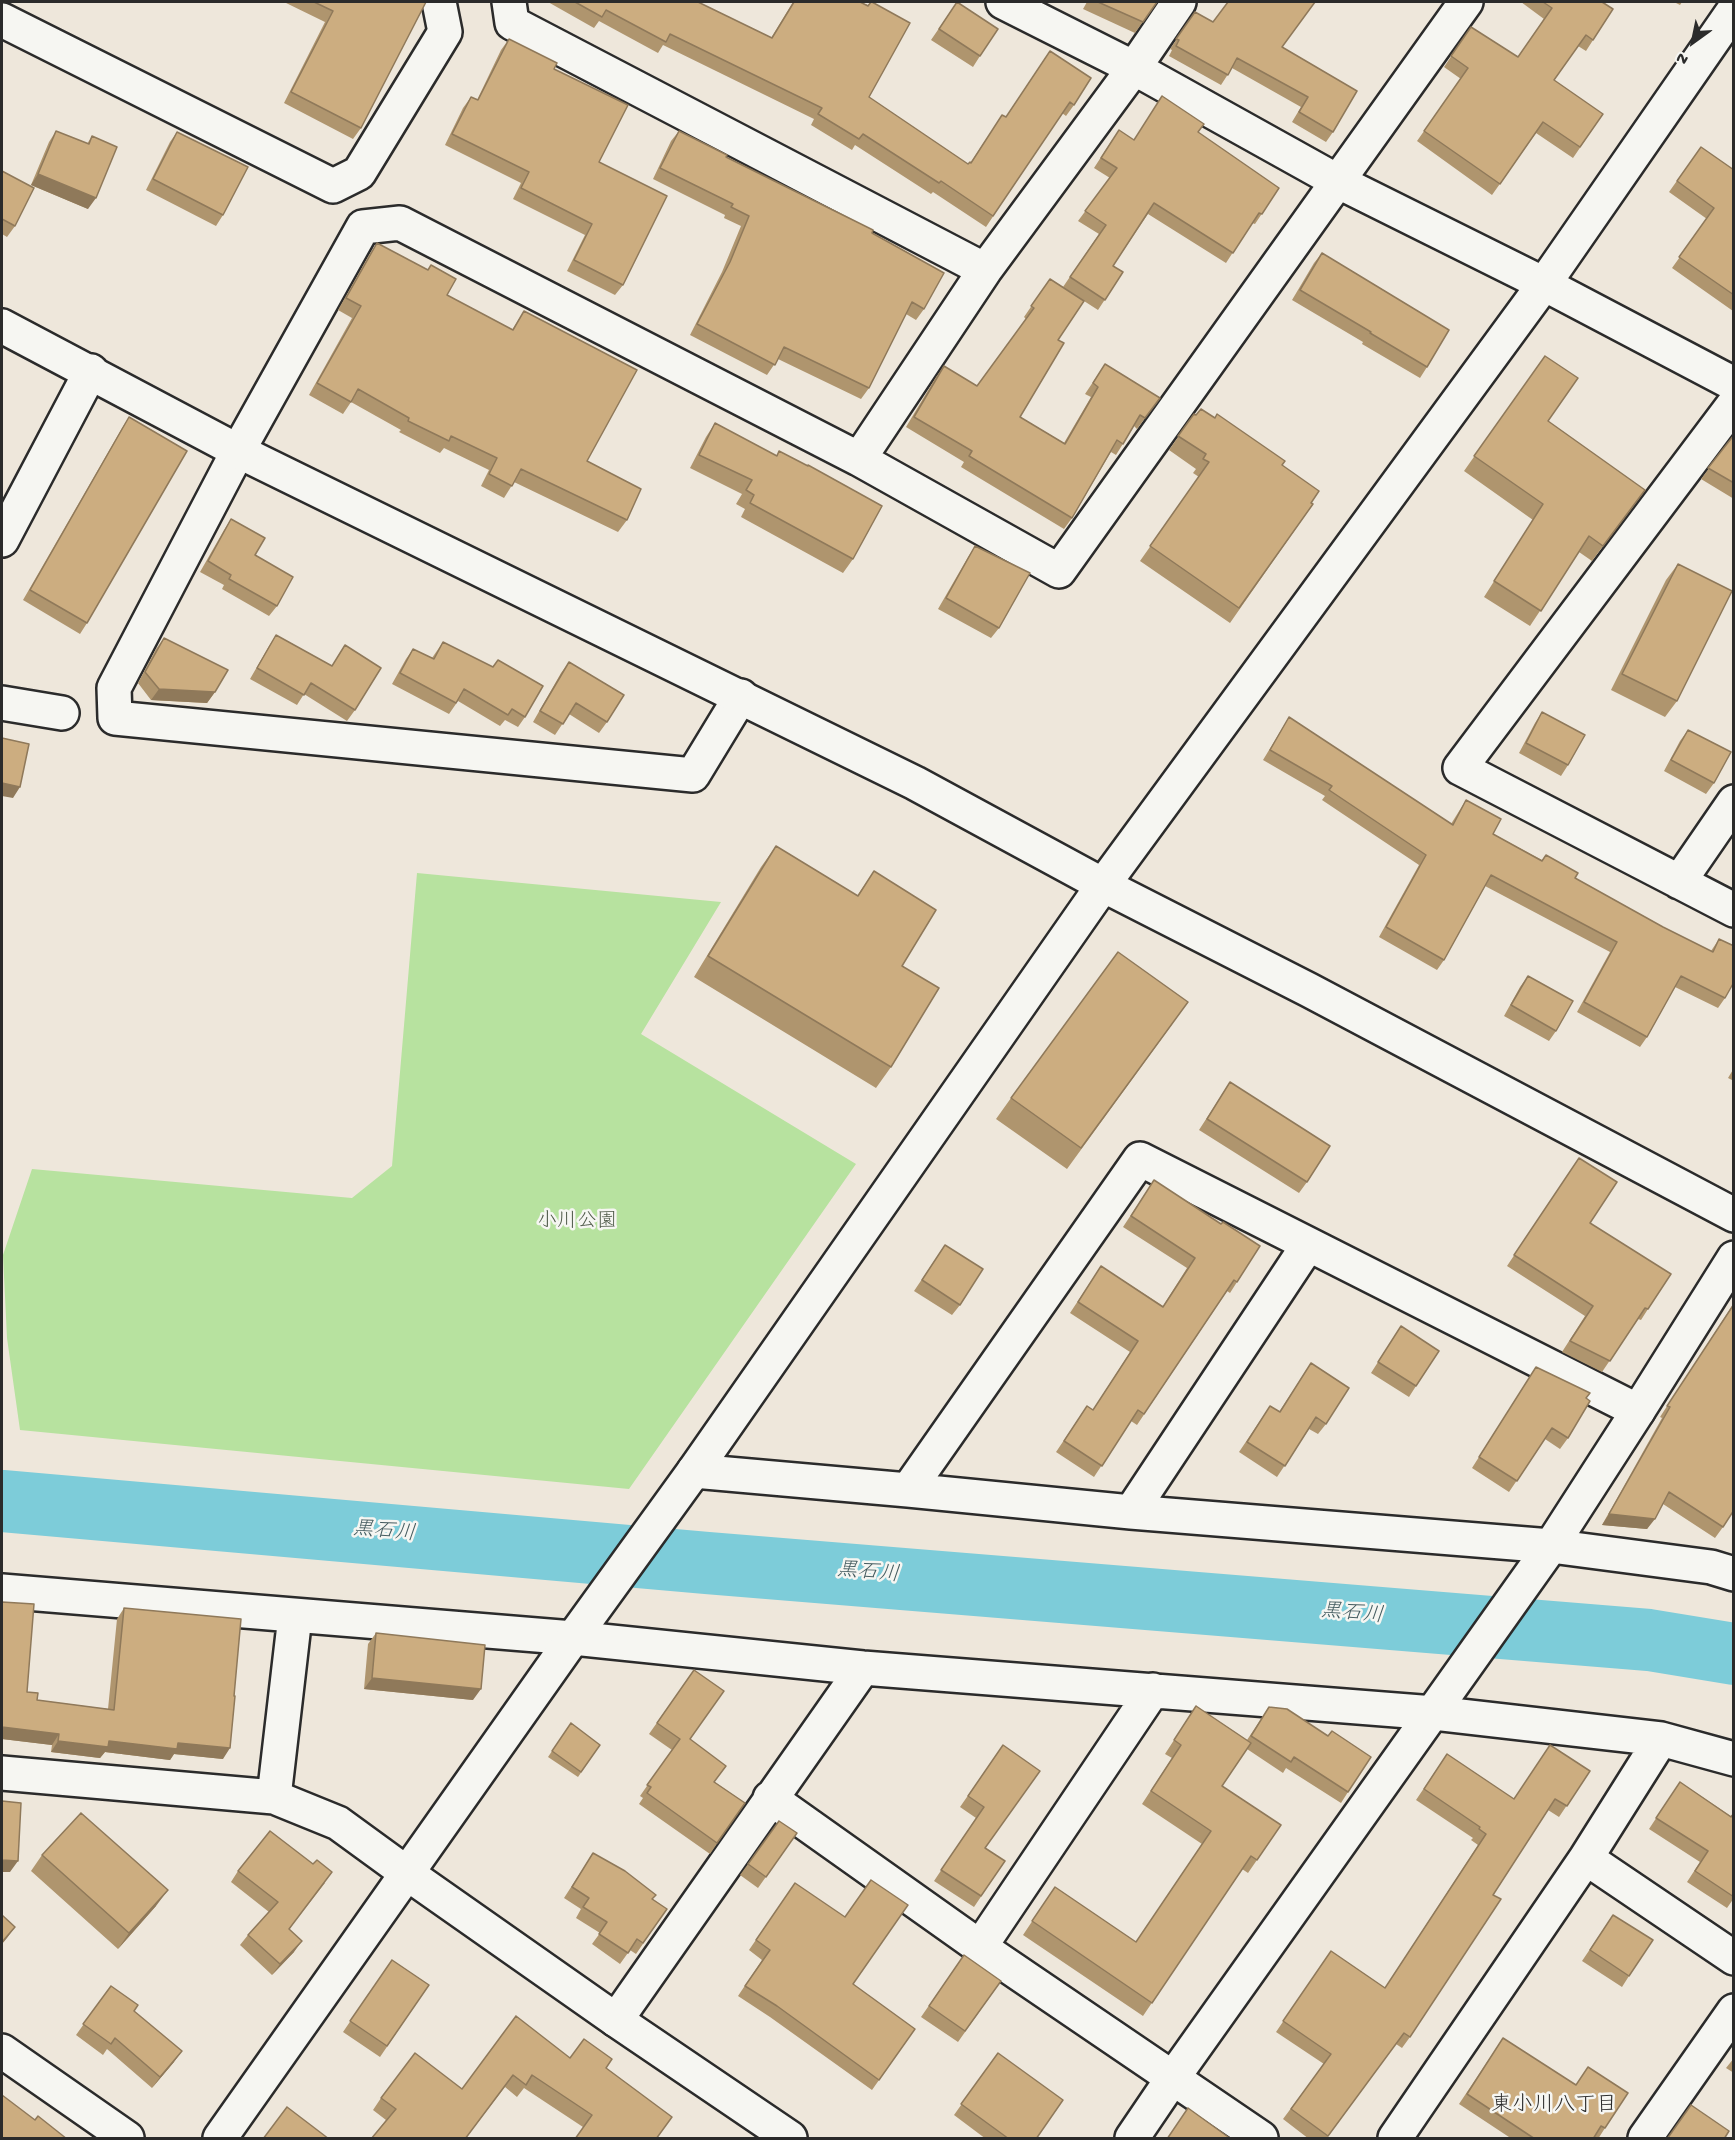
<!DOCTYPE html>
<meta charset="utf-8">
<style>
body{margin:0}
#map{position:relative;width:1735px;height:2140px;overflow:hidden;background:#eee7db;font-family:"Gochi Hand",sans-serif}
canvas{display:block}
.frame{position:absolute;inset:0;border:3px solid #2b2b2b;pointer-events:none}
.north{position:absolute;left:1663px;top:12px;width:60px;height:60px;-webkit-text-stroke:4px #f6f6f2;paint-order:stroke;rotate:213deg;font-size:16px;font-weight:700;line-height:24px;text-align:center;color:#2b2b2b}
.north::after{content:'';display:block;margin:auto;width:21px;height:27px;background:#2b2b2b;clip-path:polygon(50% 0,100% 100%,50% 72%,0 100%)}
</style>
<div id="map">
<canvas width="1735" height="2140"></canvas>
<div class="frame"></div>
<div class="north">N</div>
</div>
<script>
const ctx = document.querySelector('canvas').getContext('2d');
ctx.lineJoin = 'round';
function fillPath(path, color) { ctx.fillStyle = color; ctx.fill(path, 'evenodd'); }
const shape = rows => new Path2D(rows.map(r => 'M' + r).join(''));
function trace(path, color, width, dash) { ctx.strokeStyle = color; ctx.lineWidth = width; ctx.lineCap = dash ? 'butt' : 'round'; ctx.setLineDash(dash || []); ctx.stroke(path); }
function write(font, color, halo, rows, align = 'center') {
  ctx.font = font + ' "Gochi Hand","Klee One",sans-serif'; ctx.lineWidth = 5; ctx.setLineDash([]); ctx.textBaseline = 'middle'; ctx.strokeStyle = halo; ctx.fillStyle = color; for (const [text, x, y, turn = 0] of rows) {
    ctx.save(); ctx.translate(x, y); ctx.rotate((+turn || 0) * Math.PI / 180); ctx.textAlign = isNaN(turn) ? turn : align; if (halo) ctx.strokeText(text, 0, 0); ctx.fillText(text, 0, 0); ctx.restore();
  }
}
const green = shape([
 [417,873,721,902,641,1034,856,1164,629,1489,20,1430,7,1338,3,1255,32,1169,352,1198,392,1166]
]);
const river = shape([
 [2,1501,707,1563,1649,1640,1734,1654]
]);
const minor = shape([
 [509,2,512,23,985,270],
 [1003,2,1134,68,1337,181,1544,284,1734,384],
 [2,20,333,186,359,173,445,32,439,2],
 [1734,404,1460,768,1734,910],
 [859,459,985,270,1134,68,1179,2],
 [2,540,91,371],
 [741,696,693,775,115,718,114,688,238,451,363,227,400,223,859,459,1059,571,1466,2],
 [2,703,62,713],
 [1679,882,1734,802],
 [694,1471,908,1490,1131,1512,1551,1546,1711,1567,1734,1574],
 [908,1490,1140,1159,1638,1411],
 [1131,1512,1308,1245],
 [2,1591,573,1638,863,1668,1434,1713,1661,1739,1734,1759],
 [2,1773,274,1797,338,1823,408,1874],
 [274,1797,295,1616],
 [770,1798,980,1947,1261,2138],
 [1586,1858,1734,1958],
 [980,1947,1153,1690],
 [616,2020,863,1668],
 [2,2051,127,2138],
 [1395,2138,1586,1858,1661,1739],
 [1645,2138,1734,2011]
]);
const tertiary = shape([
 [2,326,238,451,915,783,1103,885,1309,990,1734,1215],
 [408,1874,616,2020,790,2138],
 [220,2138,573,1638,694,1471,1103,885,1544,284,1734,10],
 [1132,2138,1172,2079,1551,1546,1638,1411,1734,1258]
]);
const wall = shape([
 [284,2,426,2,361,128,353,139,284,103,325,22],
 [548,2,698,2,771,38,793,2,860,2,868,5,871,2,869,97,968,164,971,162,1002,115,1006,117,1050,51,1074,105,1066,116,1062,113,986,227,933,192,931,194,855,145,852,150,811,125,814,119,663,45,658,53,599,21,594,28],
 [957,2,980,56,973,67,931,40],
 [1087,2,1157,2,1135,33,1083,9],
 [1521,2,1602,2,1613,9,1586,51,1578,46,1554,80,1603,114,1573,158,1536,133,1492,195,1417,141,1461,79,1444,67,1471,27,1518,57,1544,19],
 [1674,2,1682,2,1680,5],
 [1195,12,1213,22,1282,47,1333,132,1326,142,1292,122,1301,107,1232,68,1221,85,1169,56,1172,50,1170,49],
 [509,39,554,69,599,162,623,285,615,295,567,271,585,235,513,199,521,183,445,145,463,108,471,97,477,100,501,50],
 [56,131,87,144,92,136,88,209,31,185,49,142],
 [679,131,726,157,872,233,924,309,916,320,906,314,869,388,861,399,778,359,767,375,690,335,722,272,741,226,724,218,725,215,653,179,671,141],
 [177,132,223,215,216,226,146,190,170,142],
 [1198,132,1279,188,1255,224,1252,223,1226,263,1148,214,1113,266,1123,272,1098,310,1084,301,1058,340,1020,417,1064,443,1091,397,1085,394,1105,364,1160,398,1137,429,1134,426,1116,455,1111,452,1072,518,1064,529,961,467,964,462,906,427,936,377,944,366,977,386,1026,319,1024,317,1050,279,1063,287,1099,234,1078,221,1110,178,1094,168,1112,140,1134,140],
 [1701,147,1734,170,1733,311,1672,268,1707,219,1669,192],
 [2,171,15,226,7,237,2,234],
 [377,243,428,270,431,265,447,295,512,330,524,311,587,461,627,520,618,532,514,482,504,498,481,486,489,470,444,448,440,453,399,432,401,430,351,402,343,414,309,395,352,318,338,310,369,255],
 [1322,253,1427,367,1420,378,1362,344,1363,342,1292,300,1314,263],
 [1545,356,1548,421,1645,490,1592,561,1579,552,1530,626,1484,597,1533,520,1464,471],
 [1194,414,1282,465,1313,504,1230,623,1140,561,1199,477,1193,473,1196,469,1169,450],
 [129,417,87,623,80,634,23,600,122,428],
 [715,423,776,456,779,451,853,559,843,573,741,517,745,509,736,504,742,494,690,468,706,437],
 [1734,435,1734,499,1701,479],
 [231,519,277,606,269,616,222,589,224,585,200,572,224,530],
 [975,546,999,628,991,638,938,609,968,557],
 [1678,564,1677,701,1665,717,1611,690,1666,580],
 [276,635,332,666,345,645,355,710,347,721,304,694,297,705,250,679,269,646],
 [164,638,215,692,207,703,151,700,138,683,156,649],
 [443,642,492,667,498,660,525,717,518,727,505,720,500,726,458,701,449,714,392,684,406,659,413,649,432,658],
 [569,662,607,722,599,733,569,714,555,735,533,722,561,673],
 [1542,712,1568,765,1561,776,1519,753,1535,723],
 [1289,717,1451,824,1466,800,1493,834,1542,860,1546,855,1575,878,1663,927,1711,951,1719,939,1725,998,1718,1008,1675,987,1647,1037,1640,1047,1577,1012,1610,952,1485,886,1444,960,1437,970,1379,937,1419,865,1322,800,1325,796,1263,760],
 [1688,730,1714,783,1706,794,1664,771,1680,741],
 [776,846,857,896,874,871,902,966,891,1067,876,1088,694,977,761,867],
 [1528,976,1556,1031,1549,1041,1504,1016,1520,987],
 [1173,1023,1067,1169,996,1119,1011,1098],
 [1734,1068,1734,1081,1728,1078],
 [1230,1082,1307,1182,1299,1193,1199,1130],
 [1579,1158,1590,1223,1648,1309,1641,1320,1638,1319,1602,1372,1562,1352,1585,1316,1507,1266],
 [1154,1180,1237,1282,1230,1293,1227,1291,1137,1425,1131,1421,1094,1477,1056,1452,1087,1406,1093,1410,1130,1352,1070,1313,1101,1266,1163,1306,1187,1268,1123,1227],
 [945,1245,960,1305,952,1315,914,1291],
 [1734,1303,1723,1527,1715,1538,1663,1504,1647,1529,1602,1525,1662,1418,1660,1417],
 [1401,1326,1416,1386,1409,1397,1371,1373],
 [1311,1363,1326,1424,1318,1434,1309,1429,1277,1477,1239,1452,1270,1406,1279,1412],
 [1536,1367,1568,1438,1560,1449,1545,1439,1509,1492,1472,1468],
 [2,1602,27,1692,37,1700,108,1709,117,1619,124,1608,223,1759,174,1754,170,1760,105,1752,100,1758,51,1752,52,1745,2,1739],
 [376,1633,473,1700,364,1689,368,1644],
 [694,1670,690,1740,715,1782,745,1803,710,1854,639,1804,643,1798,640,1796,672,1750,649,1734],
 [1196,1706,1247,1740,1269,1707,1348,1792,1341,1803,1286,1768,1283,1773,1247,1749,1222,1786,1281,1825,1248,1873,1242,1869,1143,2016,1023,1935,1055,1887,1136,1942,1202,1844,1142,1804,1172,1758,1165,1754],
 [571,1723,600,1745,578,1777,548,1757],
 [1003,1745,985,1848,1005,1861,974,1907,934,1881,976,1818,960,1807],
 [1447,1754,1514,1799,1590,1771,1559,1817,1548,1810,1493,1895,1410,2037,1402,2048,1396,2044,1326,2139,1309,2139,1283,2119,1324,2064,1276,2032,1331,1951,1385,1988,1478,1845,1471,1840,1473,1838,1416,1800],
 [1680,1782,1731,1816,1734,1813,1734,1898,1727,1908,1687,1882,1700,1862,1649,1829],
 [779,1821,797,1833,758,1888,740,1875],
 [593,1853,653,1899,667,1909,636,1954,630,1950,620,1964,592,1944,600,1933,576,1918,581,1909,564,1898],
 [42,1855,156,1906,118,1949,31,1871],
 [238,1871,325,1883,289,1929,294,1952,272,1975,240,1945,248,1935,269,1912,231,1882],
 [795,1883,853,1984,915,2029,872,2090,770,2017,738,1996,762,1960,749,1950],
 [1613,1915,1629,1976,1622,1987,1582,1961],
 [964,1955,1001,1981,958,2042,921,2017],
 [392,1960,429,1985,380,2057,343,2032],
 [111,1986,134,2011,174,2062,152,2088,107,2049,103,2055,76,2035],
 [1503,2038,1605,2128,1598,2139,1594,2137,1593,2139,1512,2139,1459,2104],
 [998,2053,1036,2139,986,2139,954,2115],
 [570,2058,606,2068,672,2117,583,2127,524,2088,517,2097,505,2087,465,2139,371,2139,386,2120,373,2110,381,2098,462,2089],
 [1734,2058,1734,2073,1726,2068]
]);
const shadedWall = shape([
 [38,174,96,198,88,209,31,185],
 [159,689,215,692,207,703,151,700],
 [2,783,20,787,13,798,2,796],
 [1609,1514,1655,1519,1647,1529,1602,1525],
 [372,1678,481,1689,473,1700,364,1689],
 [2,1727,59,1734,52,1745,2,1739],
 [58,1741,109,1741,178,1743,230,1748,223,1759,174,1754,170,1760,105,1752,100,1758,51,1752],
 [2,1860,18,1861,10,1872,2,1872],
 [168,1890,156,1906,118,1949,129,1933],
 [15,1927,7,1938,2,1944,2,1942],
 [302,1941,294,1952,272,1975,280,1964],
 [182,2051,174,2062,152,2088,160,2077]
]);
const building = shape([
 [314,2,426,2,361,128,291,92,333,11,314,2],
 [575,2,698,2,772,38,794,2,860,2,868,6,871,2,872,2,910,23,869,97,968,164,970,162,971,163,1002,115,1006,117,1050,51,1091,78,1074,105,1070,102,993,216,941,181,939,183,863,134,859,139,818,114,822,108,670,34,666,42,606,10,602,17,575,2],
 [957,2,998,29,980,56,939,29,957,2],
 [1098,2,1157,2,1143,22,1098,2],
 [1228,2,1315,2,1282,47,1357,91,1333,132,1299,112,1308,97,1237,58,1228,75,1176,46,1179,40,1176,39,1195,12,1213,22,1228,2],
 [1543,2,1602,2,1613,9,1593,40,1586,35,1554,80,1603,114,1580,147,1543,122,1500,184,1424,131,1468,68,1451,56,1471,27,1518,57,1552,8,1543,2],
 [509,39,557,63,554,69,628,105,599,162,667,196,623,285,574,260,592,224,521,188,529,172,452,134,471,97,478,100,509,39],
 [1162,96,1204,124,1198,132,1279,188,1262,214,1259,213,1233,253,1154,203,1113,266,1123,272,1105,300,1070,277,1106,225,1085,211,1117,168,1101,158,1119,130,1134,140,1162,96],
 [56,131,89,144,92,136,117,147,96,198,38,174,56,131],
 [679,131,727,155,726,157,873,230,872,233,944,273,924,309,912,302,869,388,784,347,775,365,697,324,730,262,749,216,731,207,733,204,660,168,679,131],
 [177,132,248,167,223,215,153,179,177,132],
 [1701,147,1734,170,1734,295,1679,257,1714,208,1677,181,1701,147],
 [2,171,34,188,15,226,2,219,2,171],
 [377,243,428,270,431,265,456,279,447,295,513,330,524,311,637,370,587,461,641,489,627,520,521,469,512,486,489,474,497,458,451,436,449,441,408,421,409,418,358,389,351,402,317,383,361,306,346,298,377,243],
 [1322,253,1449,330,1427,367,1370,333,1371,332,1300,290,1322,253],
 [1050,279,1084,301,1058,340,1064,343,1020,417,1065,444,1098,387,1093,383,1105,364,1160,398,1145,418,1140,415,1123,444,1117,440,1072,518,969,456,972,451,914,417,944,366,977,386,1034,308,1031,306,1050,279],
 [1545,356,1578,378,1548,421,1645,490,1603,546,1589,536,1541,611,1494,581,1543,504,1474,456,1545,356],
 [1201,409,1215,418,1217,414,1285,461,1282,465,1319,491,1311,503,1313,504,1239,608,1150,546,1209,462,1203,459,1206,454,1178,436,1194,414,1196,415,1201,409],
 [129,417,187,451,87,623,30,590,129,417],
 [715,423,777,456,779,451,808,466,808,465,882,506,853,559,750,503,754,495,746,490,752,480,699,455,715,423],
 [1734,435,1734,483,1708,468,1734,435],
 [231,519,265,538,255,555,293,577,277,606,229,579,231,575,208,561,231,519],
 [975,546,1030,573,999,628,946,598,975,546],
 [1678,564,1732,591,1677,701,1622,674,1678,564],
 [276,635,332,666,345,645,381,668,355,710,311,683,304,695,257,668,276,635],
 [164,638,228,670,215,692,159,689,145,672,164,638],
 [443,642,493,667,498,660,543,686,525,717,512,709,508,715,464,689,456,703,400,673,413,649,434,659,443,642],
 [569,662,624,695,607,722,576,703,563,724,540,711,569,662],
 [1542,712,1585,735,1568,765,1526,743,1542,712],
 [1289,717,1453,825,1466,800,1501,819,1493,834,1542,861,1546,855,1578,873,1575,878,1663,927,1713,952,1719,939,1734,946,1734,982,1725,998,1681,976,1647,1037,1584,1002,1617,942,1491,875,1444,960,1386,927,1426,855,1329,790,1332,786,1270,750,1289,717],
 [1688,730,1731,752,1714,783,1671,760,1688,730],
 [2,738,29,744,20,787,2,783,2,738],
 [776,846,858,896,874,871,936,910,902,966,939,988,891,1067,708,956,776,846],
 [1118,952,1188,1002,1081,1148,1011,1098,1118,952],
 [1528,976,1573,1001,1556,1031,1511,1005,1528,976],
 [1230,1082,1330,1146,1307,1182,1207,1119,1230,1082],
 [1579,1158,1617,1182,1590,1223,1671,1274,1648,1309,1645,1308,1610,1361,1570,1341,1593,1306,1514,1255,1579,1158],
 [1154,1180,1221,1224,1223,1222,1260,1246,1237,1282,1234,1280,1144,1414,1138,1410,1102,1466,1064,1441,1087,1406,1093,1410,1138,1341,1078,1302,1101,1266,1163,1307,1195,1258,1131,1216,1154,1180],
 [945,1245,983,1269,960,1305,922,1280,945,1245],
 [1734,1304,1734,1510,1723,1527,1669,1492,1655,1519,1609,1514,1670,1407,1667,1406,1734,1304],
 [1401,1326,1439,1351,1416,1386,1378,1362,1401,1326],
 [1311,1363,1349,1388,1326,1424,1316,1417,1285,1466,1247,1442,1270,1406,1280,1412,1311,1363],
 [1536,1367,1590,1393,1586,1398,1590,1401,1568,1438,1552,1428,1517,1481,1479,1457,1536,1367],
 [2,1602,34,1604,27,1692,38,1693,37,1700,114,1710,124,1608,241,1619,234,1696,235,1696,230,1748,178,1743,177,1749,109,1741,108,1747,58,1741,59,1734,2,1727,2,1602],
 [376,1633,485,1645,481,1689,372,1678,376,1633],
 [694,1670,724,1691,690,1739,726,1766,714,1782,745,1803,717,1843,647,1793,651,1787,647,1785,680,1739,657,1723,694,1670],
 [1196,1706,1251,1743,1222,1786,1281,1825,1257,1860,1251,1856,1152,2003,1032,1921,1055,1887,1136,1942,1211,1831,1151,1791,1181,1745,1174,1740,1196,1706],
 [1269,1707,1287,1709,1328,1736,1332,1731,1371,1757,1348,1792,1294,1757,1291,1762,1251,1736,1269,1707],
 [571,1723,600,1745,581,1772,552,1751,571,1723],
 [1003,1745,1040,1771,985,1848,1005,1861,981,1896,941,1870,984,1807,968,1796,1003,1745],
 [1550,1745,1590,1771,1567,1806,1555,1799,1493,1895,1501,1899,1410,2037,1404,2033,1328,2136,1291,2109,1331,2054,1283,2021,1331,1951,1385,1988,1486,1834,1479,1829,1480,1827,1424,1789,1447,1754,1514,1799,1550,1745],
 [1680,1782,1731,1817,1734,1813,1734,1897,1695,1871,1708,1851,1656,1818,1680,1782],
 [2,1801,21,1803,18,1861,2,1860,2,1801],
 [81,1813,168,1890,129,1933,42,1855,81,1813],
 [779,1821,797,1833,766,1877,748,1864,779,1821],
 [270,1831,313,1864,317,1860,332,1872,289,1929,302,1941,280,1964,248,1935,278,1902,238,1871,270,1831],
 [593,1853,625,1871,656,1895,652,1899,667,1909,643,1943,637,1939,628,1953,599,1934,607,1922,583,1907,589,1898,572,1887,593,1853],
 [871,1880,908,1905,853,1984,915,2029,879,2080,777,2006,745,1986,770,1950,756,1940,795,1883,845,1917,871,1880],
 [2,1915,15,1927,2,1942,2,1915],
 [1613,1915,1653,1940,1629,1976,1590,1950,1613,1915],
 [964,1955,1001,1981,965,2031,929,2006,964,1955],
 [392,1960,429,1985,387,2046,350,2021,392,1960],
 [111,1986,138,2005,134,2011,182,2051,160,2077,115,2038,111,2044,83,2024,111,1986],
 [516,2016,570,2058,584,2039,612,2059,606,2068,672,2117,656,2139,575,2139,592,2115,532,2075,526,2085,513,2075,465,2139,371,2139,396,2109,381,2098,415,2053,462,2089,516,2016],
 [1503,2038,1576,2085,1588,2067,1628,2093,1605,2128,1601,2126,1593,2139,1535,2139,1467,2094,1503,2038],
 [998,2053,1063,2100,1036,2139,1009,2139,961,2104,998,2053],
 [2,2095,35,2120,38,2116,67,2139,2,2139,2,2095],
 [1691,2105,1729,2131,1724,2139,1667,2139,1691,2105],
 [287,2107,329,2139,263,2139,287,2107],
 [1188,2108,1231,2139,1167,2139,1188,2108]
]);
const parkNames = [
 ["小川公園",577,1223]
];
const waterNames = [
 ["黒石川",384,1533,5],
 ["黒石川",868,1574,5],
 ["黒石川",1352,1615,5]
];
const neighbourhoodNames = [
 ["東小川八丁目",1554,2107]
];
fillPath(green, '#b7e29f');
trace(river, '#7dccd9', 62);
trace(minor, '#2b2b2b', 38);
trace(tertiary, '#2b2b2b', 38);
trace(minor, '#f6f6f2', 33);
trace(tertiary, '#f6f6f2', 33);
fillPath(wall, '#af956e');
fillPath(shadedWall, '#8f795a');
fillPath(building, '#ccad80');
trace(building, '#8f795a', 1.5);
write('20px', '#4e5948', '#f6f6f2', parkNames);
write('italic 21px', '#445b5f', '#f6f6f2', waterNames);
write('21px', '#2b2b2b', '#f6f6f2', neighbourhoodNames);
</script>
